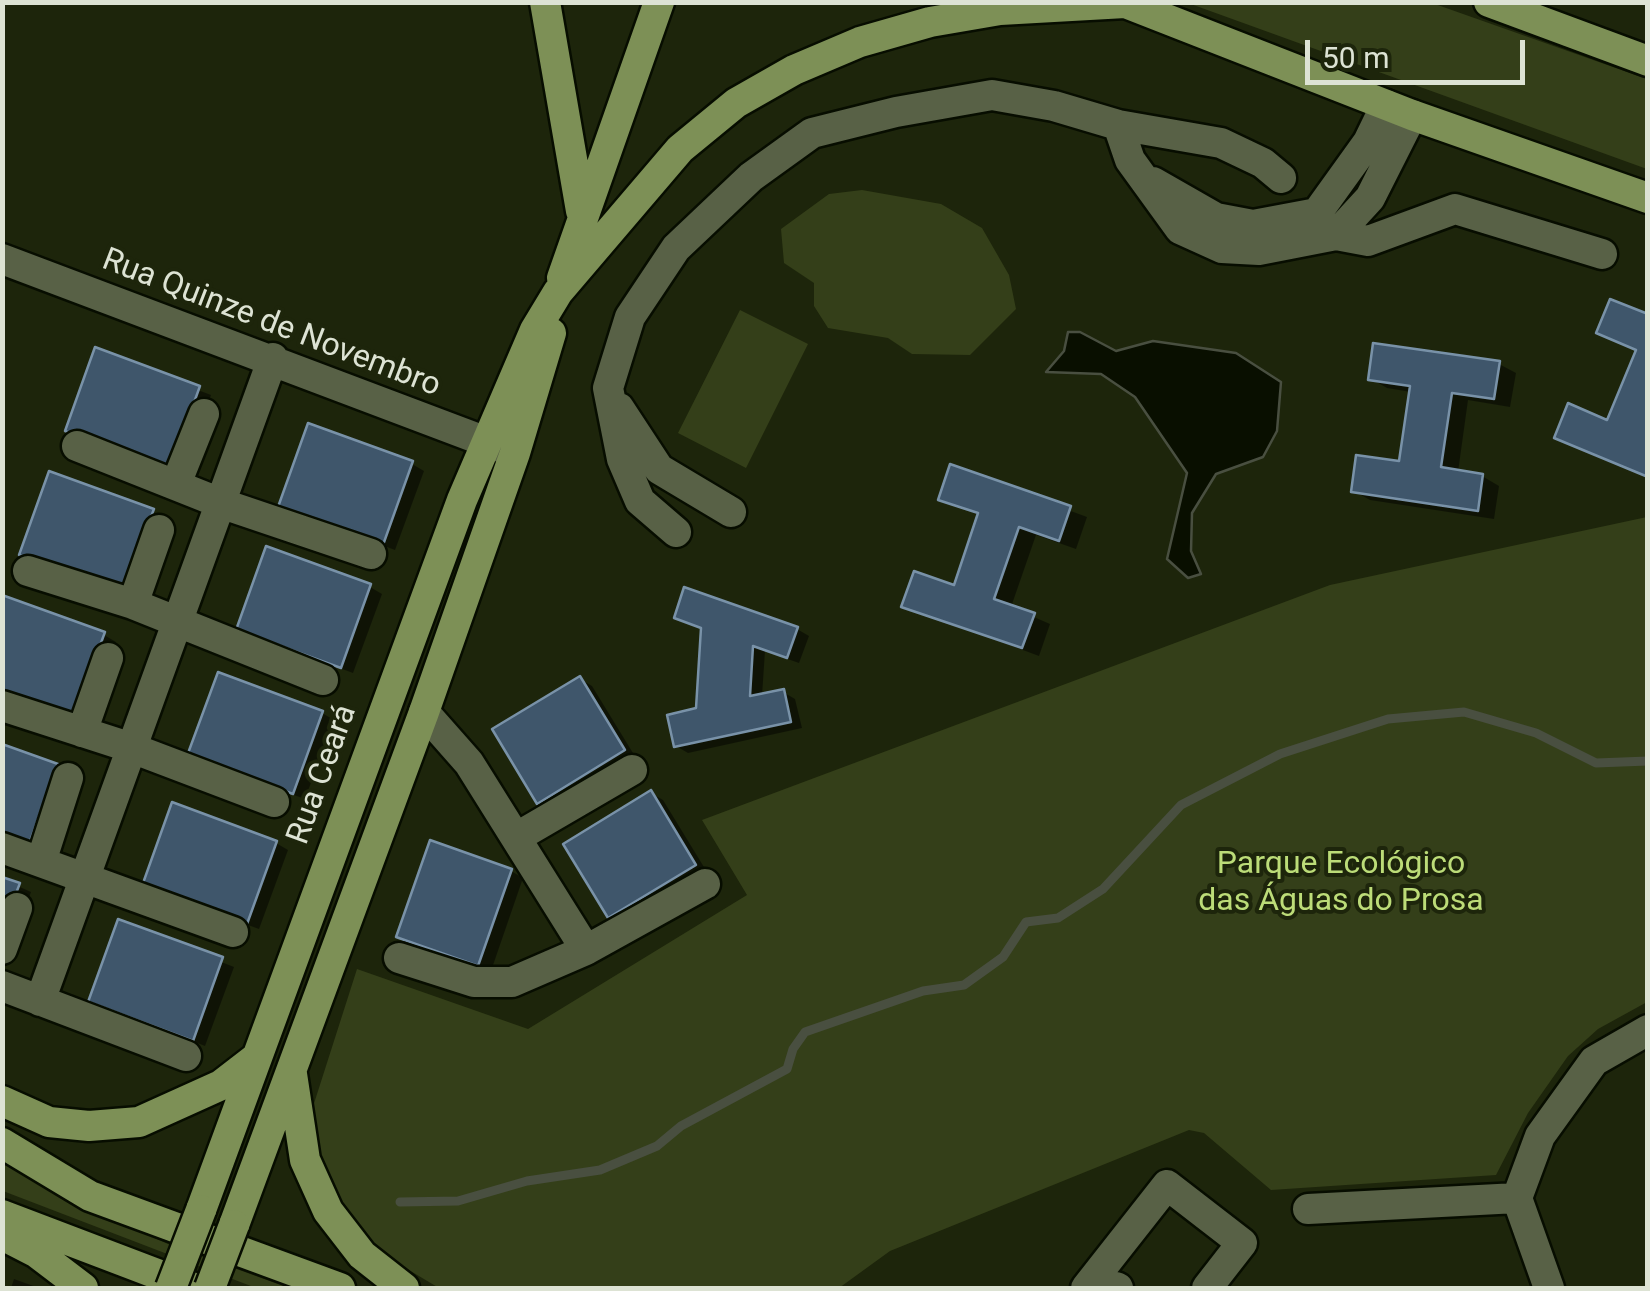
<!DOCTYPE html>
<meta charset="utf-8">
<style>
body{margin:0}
#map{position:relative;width:1650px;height:1291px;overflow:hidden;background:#1d250b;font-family:Roboto,sans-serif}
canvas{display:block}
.frame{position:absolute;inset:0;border:5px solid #dde3d4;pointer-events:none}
.scale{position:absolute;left:1305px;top:40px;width:220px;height:45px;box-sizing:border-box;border:5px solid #dde3d4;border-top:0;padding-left:12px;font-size:30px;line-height:35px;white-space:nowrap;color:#dde3d4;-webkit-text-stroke:8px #1d250b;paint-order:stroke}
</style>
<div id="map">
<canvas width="1650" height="1291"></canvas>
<div class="frame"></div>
<div class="scale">50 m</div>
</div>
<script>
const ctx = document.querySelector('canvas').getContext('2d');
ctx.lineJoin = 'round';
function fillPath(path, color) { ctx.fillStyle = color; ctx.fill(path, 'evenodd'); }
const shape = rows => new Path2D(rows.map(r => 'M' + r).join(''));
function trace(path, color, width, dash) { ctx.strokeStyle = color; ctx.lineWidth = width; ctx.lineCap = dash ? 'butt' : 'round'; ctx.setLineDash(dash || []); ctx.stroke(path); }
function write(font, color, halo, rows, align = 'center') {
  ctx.font = font + ' Roboto,sans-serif'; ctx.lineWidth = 8; ctx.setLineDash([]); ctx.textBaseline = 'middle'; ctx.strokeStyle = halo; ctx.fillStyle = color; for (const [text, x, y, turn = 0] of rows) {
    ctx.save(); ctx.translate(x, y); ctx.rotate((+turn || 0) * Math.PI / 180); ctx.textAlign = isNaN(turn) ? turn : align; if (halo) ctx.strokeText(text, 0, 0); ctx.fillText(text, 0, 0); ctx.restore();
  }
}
const green = shape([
 [1188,3,1432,3,1647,79,1647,169],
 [862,190,941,204,982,228,1009,275,1016,309,970,355,912,354,888,338,828,328,814,306,814,283,784,263,781,229,829,194],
 [740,310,808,344,746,468,678,433],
 [1647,517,1647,1002,1598,1029,1568,1056,1528,1113,1496,1175,1271,1190,1204,1133,1189,1130,890,1251,839,1288,439,1288,382,1254,338,1212,311,1149,310,1116,357,969,528,1029,747,895,702,820,1330,585],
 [2,1161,79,1203,168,1244,289,1288,256,1288,3,1191]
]);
const water = shape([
 [1068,332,1080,332,1116,351,1153,341,1236,353,1281,382,1277,431,1263,457,1216,474,1192,513,1191,551,1201,574,1188,578,1167,559,1187,473,1135,397,1101,374,1046,372,1064,351,1068,332]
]);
const shadow = shape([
 [1648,316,1648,477,1557,437,1609,423,1638,351,1599,332],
 [96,351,211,395,182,474],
 [1499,364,1516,373,1510,407,1468,400,1458,472,1482,476,1499,486,1494,519,1370,500,1354,491,1401,464,1411,392,1387,388,1370,378],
 [412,464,424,471,395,550,293,512],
 [952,467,1087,517,1076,549,1036,535,1011,607,1050,624,1039,656,904,606,955,588,980,516,941,498],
 [370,587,382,594,353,673,251,635],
 [677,617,797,629,809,636,799,663,765,651,762,696,783,692,795,699,802,728,688,753,676,746,699,710,704,629],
 [104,635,116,642,87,721,2,690],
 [580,679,592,686,636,758,551,809,539,802],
 [322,713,334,720,305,799,203,762],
 [651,793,663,800,707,872,622,923,610,916],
 [276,843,288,850,259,929,157,892],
 [511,871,523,878,491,971,399,936],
 [2,879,31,892,2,970],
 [120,922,234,967,205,1046,91,1001],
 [14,1279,39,1288,11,1288]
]);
const stream = shape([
 [400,1202,458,1201,527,1181,600,1170,657,1146,681,1126,787,1069,793,1049,805,1032,923,991,964,985,1003,957,1026,922,1058,918,1103,889,1181,805,1280,754,1388,719,1464,712,1536,733,1596,763,1648,761]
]);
const building = shape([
 [1610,299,1648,314,1648,477,1554,438,1568,403,1607,420,1636,350,1596,333,1610,299],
 [1373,343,1500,361,1494,399,1452,393,1441,467,1483,474,1478,511,1351,492,1356,455,1399,461,1410,386,1368,380,1373,343],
 [95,347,200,386,170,469,65,431,95,347],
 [308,423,413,461,383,545,278,507,308,423],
 [950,464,1071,506,1059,541,1019,527,994,599,1035,613,1022,648,901,607,914,571,954,585,978,513,938,500,950,464],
 [49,471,154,509,122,591,19,555,49,471],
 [266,546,371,584,341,668,236,630,266,546],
 [684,587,798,627,787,658,753,646,750,696,784,689,791,722,674,747,667,715,696,708,701,628,674,618,684,587],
 [2,595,105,632,74,716,2,690,2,595],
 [218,672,323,711,293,794,187,756,218,672],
 [580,676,625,750,537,804,492,729,580,676],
 [2,744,58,764,28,847,2,838,2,744],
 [651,790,696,865,608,918,563,844,651,790],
 [172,802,277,841,247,924,142,886,172,802],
 [430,840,512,869,478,966,396,937,430,840],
 [2,877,20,883,2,930,2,877],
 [118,919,223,957,193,1041,88,1002,118,919]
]);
const minor = shape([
 [1118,125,1221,143,1263,163,1281,178],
 [1153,182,1216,218,1253,225,1317,213,1368,142,1386,105],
 [1336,235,1368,241,1455,209,1602,254],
 [2,259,508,450],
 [619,408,659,469,731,512],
 [77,446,223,504,371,554],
 [176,484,204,414],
 [676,532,640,501,622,459,608,388,630,317,676,248,751,177,812,133,896,112,992,95,1054,106,1118,125,1130,160,1180,229,1222,248,1259,250,1336,235,1370,198,1412,115],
 [28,571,133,604,323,680],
 [133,604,159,530],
 [2,706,129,747,274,802],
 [424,712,469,763,586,950],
 [82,732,108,658],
 [517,837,632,770],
 [2,848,233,932],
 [41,862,68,778],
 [2,949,17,908],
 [399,958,474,982,512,982,586,950,705,884],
 [2,986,186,1056],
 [40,1001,273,358],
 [1308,1209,1517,1198],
 [1116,1287,1118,1288],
 [1086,1288,1167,1185,1242,1243,1207,1288],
 [1549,1288,1517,1198,1540,1136,1594,1061,1648,1030]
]);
const major = shape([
 [545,2,581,211],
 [1123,2,1412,115,1648,198],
 [1489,2,1648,61],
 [562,278,659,2],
 [292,1074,305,1160,328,1211,362,1255,404,1288],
 [2,1101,49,1122,89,1126,139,1122,221,1085,256,1058],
 [2,1143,90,1196,340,1288],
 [201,1210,462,500,535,330,558,292,680,149,736,103,794,70,860,42,930,22,1000,10,1125,3],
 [2,1215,194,1288],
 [234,1225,424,712,515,453,551,333],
 [2,1235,37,1253,83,1288]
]);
const majorBridge = shape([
 [171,1288,201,1210],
 [210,1288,234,1225]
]);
const streetNames = [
 ["Rua Quinze de Novembro",271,324,21],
 ["Rua Ceará",323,775,-70]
];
const parkNames = [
 ["Parque Ecológico",1341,865],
 ["das Águas do Prosa",1341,902]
];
fillPath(green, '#343f19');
fillPath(water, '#090f00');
trace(water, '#494f40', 2.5);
fillPath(shadow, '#0007');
trace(stream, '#494f40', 9);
fillPath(building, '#3f566b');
trace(building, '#7992a8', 2.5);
trace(minor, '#070d00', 35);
trace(major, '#070d00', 35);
trace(minor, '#586146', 30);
trace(major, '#7d9056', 30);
trace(majorBridge, '#070d00', 35, []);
trace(majorBridge, '#7d9056', 30);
write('32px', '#dde3d4', '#1d250b', streetNames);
write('32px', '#bcdc78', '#1d250b', parkNames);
</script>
